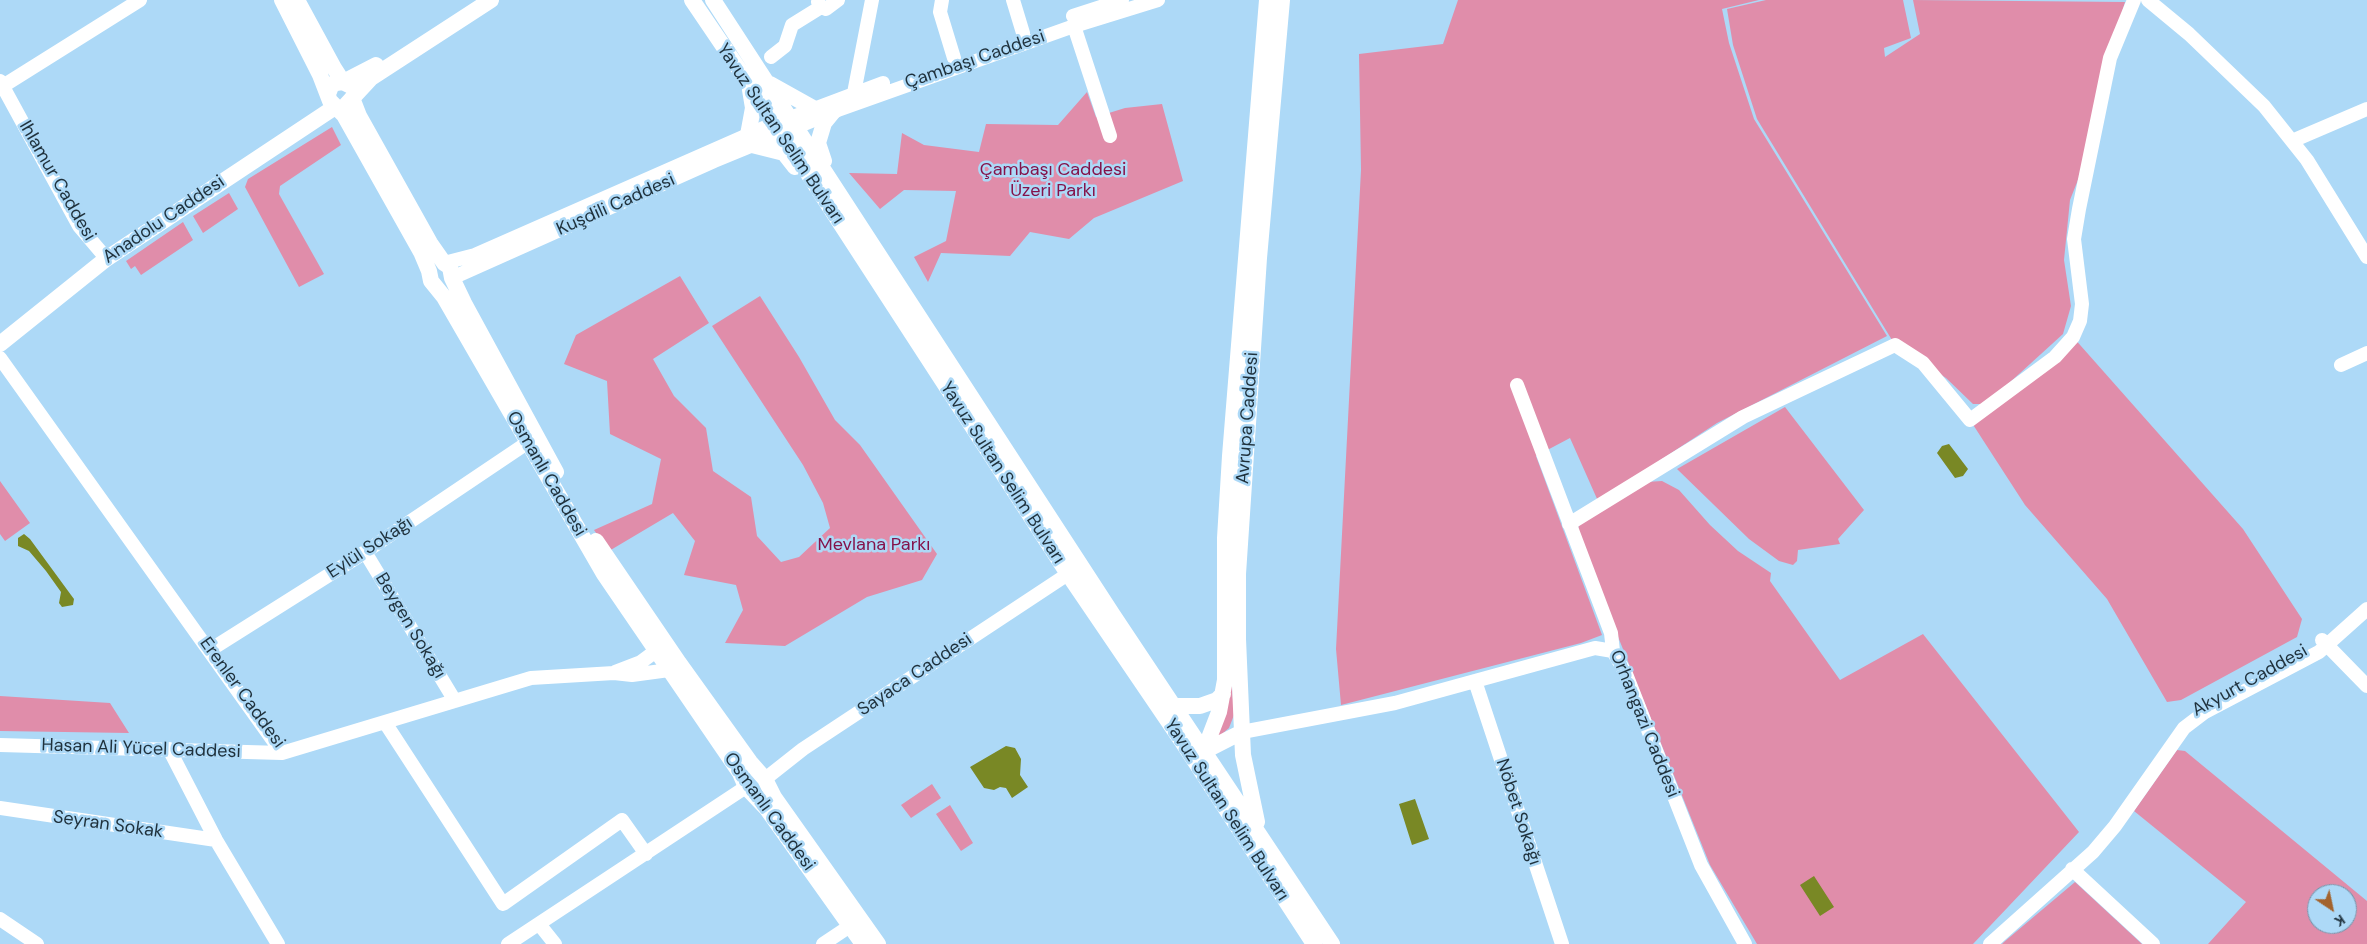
<!DOCTYPE html>
<meta charset="utf-8">
<style>
body{margin:0}
#map{position:relative;width:2367px;height:944px;overflow:hidden;background:#add9f7;font-family:"DM Sans",sans-serif}
canvas{display:block}
.north{position:absolute;left:2307px;top:884px;width:50px;height:50px;box-sizing:border-box;background:#add9f7;border:1px solid #7496ac;border-radius:50%;rotate:146deg;font-size:14px;font-weight:700;line-height:20px;text-align:center;color:#1f313c}
.north::after{content:'';display:block;margin:auto;width:18px;height:22px;background:#a3632d;clip-path:polygon(50% 0,100% 100%,50% 72%,0 100%)}
</style>
<div id="map">
<canvas width="2367" height="944"></canvas>
<div class="north">K</div>
</div>
<script>
const ctx = document.querySelector('canvas').getContext('2d');
ctx.lineJoin = 'round';
function fillPath(path, color) { ctx.fillStyle = color; ctx.fill(path, 'evenodd'); }
const shape = rows => new Path2D(rows.map(r => 'M' + r).join(''));
function trace(path, color, width, dash) { ctx.strokeStyle = color; ctx.lineWidth = width; ctx.lineCap = dash ? 'butt' : 'round'; ctx.setLineDash(dash || []); ctx.stroke(path); }
function write(font, color, halo, rows, align = 'center') {
  ctx.font = font + ' "DM Sans",sans-serif'; ctx.lineWidth = 5; ctx.setLineDash([]); ctx.textBaseline = 'middle'; ctx.strokeStyle = halo; ctx.fillStyle = color; for (const [text, x, y, turn = 0] of rows) {
    ctx.save(); ctx.translate(x, y); ctx.rotate((+turn || 0) * Math.PI / 180); ctx.textAlign = isNaN(turn) ? turn : align; if (halo) ctx.strokeText(text, 0, 0); ctx.fillText(text, 0, 0); ctx.restore();
  }
}
const green = shape([
 [1458,0,1759,0,1722,9,1729,43,1754,119,1887,336,1717,423,1598,501,1570,438,1536,456,1602,635,1581,643,1341,705,1336,649,1361,170,1359,54,1443,44],
 [1766,0,1903,0,1911,38,1884,48,1885,57,1920,34,1913,0,2125,2,2099,91,2095,137,2070,200,2064,260,2071,306,2063,334,1986,404,1973,404,1946,378,1895,345,1757,119,1733,45,1727,9],
 [1087,92,1096,117,1125,108,1162,104,1183,181,1094,218,1069,239,1030,232,1010,256,941,253,928,282,914,257,946,241,956,191,904,190,880,209,849,173,897,174,902,133,924,145,979,152,986,124,1058,125],
 [332,127,341,145,280,186,279,194,324,274,299,287,245,187,248,179],
 [229,193,238,209,203,233,193,216],
 [183,222,193,240,141,275,135,266,131,269,126,261],
 [680,276,709,323,653,359,674,396,706,428,713,471,751,497,757,536,781,562,799,557,830,528,823,503,803,465,712,326,760,296,799,357,835,420,860,445,937,554,922,580,867,597,785,646,725,643,743,610,736,585,684,575,695,541,673,513,609,551,594,530,652,504,661,459,610,434,607,381,564,364,576,335],
 [2073,337,2243,529,2302,619,2297,637,2181,700,2167,702,2107,599,2025,505,1970,420],
 [1785,407,1864,510,1838,539,1840,544,1798,550,1797,561,1793,565,1779,561,1749,539,1677,469],
 [0,481,30,523,5,541,0,534],
 [1662,481,1679,490,1710,525,1738,551,1771,573,1770,581,1840,680,1923,634,2079,832,1973,944,1757,944,1710,865,1577,535,1579,524,1646,482],
 [1229,641,1234,715,1229,728,1216,739],
 [0,696,110,703,129,733,0,731],
 [2177,750,2185,751,2367,901,2367,944,2208,944,2246,902,2134,811],
 [2317,894,2347,894,2347,924,2317,924],
 [932,784,941,798,911,818,901,805],
 [950,805,973,843,961,851,936,814],
 [2075,882,2142,944,2002,944,2004,942]
]);
const water = shape([
 [1949,444,1968,469,1963,476,1955,478,1937,453,1942,446],
 [24,534,30,539,71,595,74,599,73,605,62,607,59,603,61,592,46,571,29,551,18,546,18,538],
 [1006,746,1015,748,1021,759,1020,775,1028,787,1012,798,1006,788,1000,787,994,790,984,788,970,767],
 [1415,799,1429,839,1412,845,1399,804],
 [1814,876,1834,907,1820,916,1800,885]
]);
const minor = shape([
 [942,0,940,12,954,58],
 [1013,0,1023,33],
 [2148,0,2189,34,2264,106,2307,160,2367,257],
 [818,2,821,7,826,9,838,0],
 [1073,16,1122,0],
 [1074,26,1110,136],
 [771,57,785,46,792,25,821,7],
 [0,81,79,226,101,252],
 [3,86,140,0],
 [854,93,872,0],
 [2292,141,2367,109],
 [444,263,475,255,766,127,883,83],
 [452,278,714,161,838,110,1074,26,1158,0],
 [0,358,282,753,531,678,614,673,632,675,669,670,677,664],
 [2341,365,2367,353],
 [1517,385,1611,633,1613,651,1626,674,1701,865,1745,944],
 [1569,524,1743,417,1895,345,1923,363,1970,420,2055,357,2073,337,2080,321,2082,304,2074,239,2079,209,2110,58,2134,0],
 [365,552,455,701],
 [2322,640,2367,686],
 [210,650,359,556,527,443],
 [615,672,641,662,664,645],
 [1475,681,1562,944],
 [386,724,503,904,622,820,646,854],
 [1242,732,1395,703,1595,648,1613,651],
 [0,745,282,753],
 [169,749,216,840,278,944],
 [765,779,803,749,1068,574],
 [0,808,216,840],
 [2072,869,2153,944],
 [0,919,37,944],
 [539,924,555,944],
 [508,944,746,787],
 [823,944,850,926],
 [1990,944,2093,852,2115,826,2184,728,2205,712,2319,652,2367,609]
]);
const major = shape([
 [282,0,320,75,330,101,344,115,421,252,429,271,431,281,444,297,604,574,740,773,746,787,767,809,863,944],
 [297,0,334,68,343,82,349,85],
 [692,0,770,115,1068,574,1183,743,1314,944],
 [713,0,1113,615,1332,944],
 [770,84,813,108],
 [328,94,332,84,343,82,376,65],
 [352,98,359,116,430,243,444,263,450,267,452,278,464,303,556,472],
 [346,105,371,78,491,0],
 [748,135,753,108,750,90],
 [752,145,784,153,795,167],
 [824,161,818,143,824,123,833,112],
 [0,344,106,259,335,107],
 [596,541,679,663,750,762,765,779,774,797,878,944],
 [1174,706,1200,706,1217,700,1223,694],
 [1204,751,1219,712,1225,680,1225,538,1230,456,1267,0],
 [1199,754,1242,732],
 [1257,822,1243,755,1238,639,1238,574,1259,258,1282,0]
]);
const streetNames = [
 ["Çambaşı Caddesi",975,60,-19],
 ["Yavuz Sultan Selim Bulvarı",780,134,56],
 ["Ihlamur Caddesi",57,181,60],
 ["Kuşdili Caddesi",616,205,-24],
 ["Anadolu Caddesi",164,220,-34],
 ["Avrupa Caddesi",1248,418,-86],
 ["Yavuz Sultan Selim Bulvarı",1002,473,57],
 ["Osmanlı Caddesi",546,474,60],
 ["Eylül Sokağı",370,548,-33],
 ["Beygen Sokağı",410,626,59],
 ["Sayaca Caddesi",915,675,-34],
 ["Akyurt Caddesi",2250,681,-29],
 ["Erenler Caddesi",242,693,54],
 ["Orhangazi Caddesi",1644,724,68],
 ["Hasan Ali Yücel Caddesi",141,749,2],
 ["Yavuz Sultan Selim Bulvarı",1226,810,57],
 ["Osmanlı Caddesi",769,812,54],
 ["Nöbet Sokağı",1518,812,72],
 ["Seyran Sokak",108,825,8]
];
const parkNames = [
 ["Çambaşı Caddesi",1053,170],
 ["Üzeri Parkı",1053,191],
 ["Mevlana Parkı",874,545]
];
fillPath(green, '#e08daa');
fillPath(water, '#798825');
trace(minor, '#fff', 14);
trace(major, '#fff', 16);
write('18px', '#1f313c', '#add9f7', streetNames);
write('18px', '#84124a', '#add9f7', parkNames);
</script>
